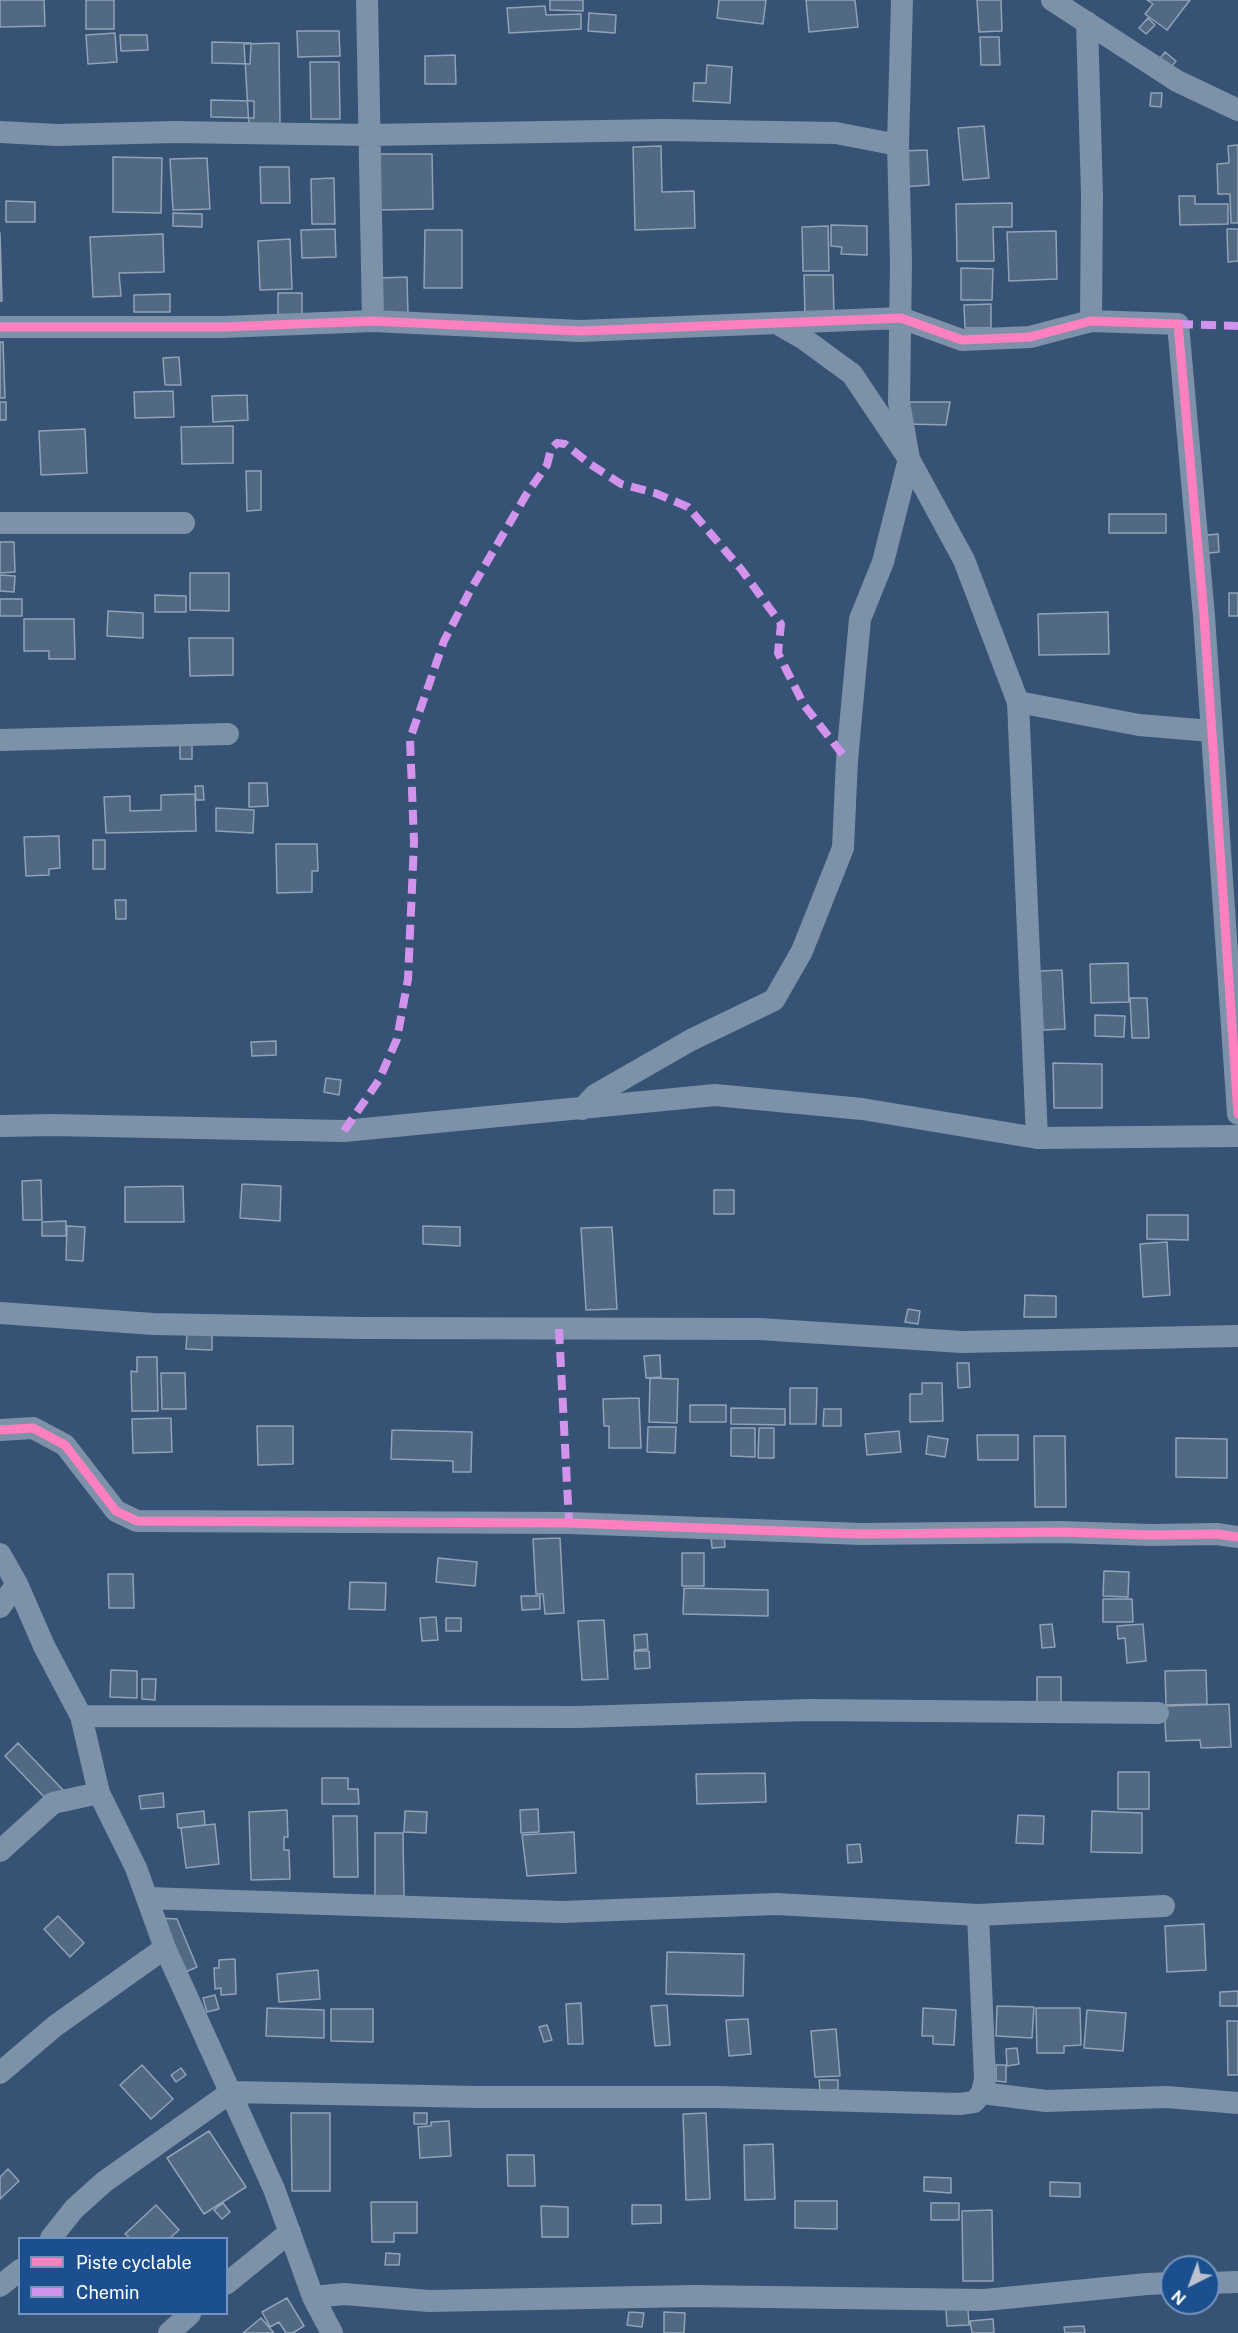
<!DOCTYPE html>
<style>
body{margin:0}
#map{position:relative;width:1238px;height:2333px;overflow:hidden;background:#365274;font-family:"Public Sans",sans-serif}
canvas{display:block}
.legend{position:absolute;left:18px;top:2237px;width:210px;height:78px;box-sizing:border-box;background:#1b4f8f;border:2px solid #7695bc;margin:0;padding:8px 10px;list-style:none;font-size:18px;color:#fff}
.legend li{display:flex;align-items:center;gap:12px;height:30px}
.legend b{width:30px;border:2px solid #7695bc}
.north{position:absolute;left:1160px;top:2255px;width:60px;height:60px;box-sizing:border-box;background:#1b4f8f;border:2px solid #7695bc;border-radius:50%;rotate:222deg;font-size:16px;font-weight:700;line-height:24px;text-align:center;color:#fff}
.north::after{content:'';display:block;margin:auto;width:21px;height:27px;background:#b9c2ce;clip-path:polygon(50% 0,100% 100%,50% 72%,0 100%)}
</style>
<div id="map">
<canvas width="1238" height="2333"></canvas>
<ul class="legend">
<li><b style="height:8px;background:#ff80c0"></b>Piste cyclable</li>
<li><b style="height:8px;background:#d193ec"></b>Chemin</li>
</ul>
<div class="north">N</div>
</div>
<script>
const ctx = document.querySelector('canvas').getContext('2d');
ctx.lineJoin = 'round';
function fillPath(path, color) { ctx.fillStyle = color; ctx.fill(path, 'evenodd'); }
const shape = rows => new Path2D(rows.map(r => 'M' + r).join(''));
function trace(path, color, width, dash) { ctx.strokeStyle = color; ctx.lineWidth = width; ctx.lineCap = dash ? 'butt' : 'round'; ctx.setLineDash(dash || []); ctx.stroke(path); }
const building = shape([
 [0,0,44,0,45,26,0,27,0,0],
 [86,0,114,0,114,29,86,29,86,0],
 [550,0,583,0,583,11,550,10,550,0],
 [719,0,766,0,763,24,717,18,719,0],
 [806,0,855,0,858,27,809,32,806,0],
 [977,0,1001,0,1002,31,979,32,977,0],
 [1147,0,1190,0,1167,30,1145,14,1153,4,1147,0],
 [545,6,546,15,581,14,581,29,509,33,507,8,545,6],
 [589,13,616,15,615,33,588,31,589,13],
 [1148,18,1155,25,1146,34,1139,28,1148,18],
 [297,31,339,31,340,56,298,57,297,31],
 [115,33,117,62,88,64,86,35,115,33],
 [120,35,147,35,148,50,121,51,120,35],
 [980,37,999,37,1000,65,981,65,980,37],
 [212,42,251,43,250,64,212,63,212,42],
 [279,43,280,124,249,127,244,44,279,43],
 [1165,52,1176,61,1169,70,1158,61,1165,52],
 [455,55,456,84,425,84,425,56,455,55],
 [310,62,339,62,340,119,311,119,310,62],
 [707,65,732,67,730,103,693,101,694,83,706,83,707,65],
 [1151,93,1162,93,1161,107,1150,106,1151,93],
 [211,100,254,101,254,118,211,117,211,100],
 [984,126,989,178,963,180,958,128,984,126],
 [1238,145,1238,223,1231,223,1230,194,1218,194,1217,164,1229,163,1228,146,1238,145],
 [661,146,662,192,694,191,695,228,635,230,633,147,661,146],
 [927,150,929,185,903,187,901,151,927,150],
 [380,154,432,154,433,209,380,210,380,154],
 [113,157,162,158,161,213,113,212,113,157],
 [207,158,210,209,173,210,170,159,207,158],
 [260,167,289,167,290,203,261,203,260,167],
 [334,178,335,224,312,224,311,179,334,178],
 [1179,196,1195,196,1195,204,1228,204,1228,224,1180,225,1179,196],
 [6,201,35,202,35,222,6,222,6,201],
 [1012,203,1012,227,993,227,994,261,957,261,956,204,1012,203],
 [173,213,202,214,202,227,173,226,173,213],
 [831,225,867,226,867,255,841,254,842,247,831,246,831,225],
 [828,226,829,271,803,271,802,227,828,226],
 [335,229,336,257,302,258,301,230,335,229],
 [1227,229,1238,229,1238,261,1228,262,1227,229],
 [425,230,462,230,462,288,424,288,425,230],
 [1056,231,1057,279,1009,281,1007,232,1056,231],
 [0,233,2,301,0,301,0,233],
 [163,234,164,272,119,273,121,296,93,297,90,237,163,234],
 [290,239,292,289,260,290,258,241,290,239],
 [961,268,993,269,992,300,961,300,961,268],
 [804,275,833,275,834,316,805,317,804,275],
 [407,277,408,315,379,315,378,278,407,277],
 [278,293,302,293,302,319,278,320,278,293],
 [170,294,170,312,134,312,134,295,170,294],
 [991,304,991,328,965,328,964,305,991,304],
 [0,342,3,342,5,398,0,398,0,342],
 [179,357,181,385,165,385,163,358,179,357],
 [173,391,174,417,135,418,134,392,173,391],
 [247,395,248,420,213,422,212,396,247,395],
 [0,402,6,402,6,420,0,420,0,402],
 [908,402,950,402,946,425,908,424,908,402],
 [233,426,233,463,182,464,181,427,233,426],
 [85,429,87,473,41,475,39,431,85,429],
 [246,471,261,471,261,510,247,511,246,471],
 [1109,514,1166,514,1166,533,1109,533,1109,514],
 [1218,534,1219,552,1200,554,1198,536,1218,534],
 [0,542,14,542,15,572,0,573,0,542],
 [190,573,229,573,229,611,190,610,190,573],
 [0,575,15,576,14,592,0,591,0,575],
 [1229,593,1238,593,1238,616,1229,616,1229,593],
 [155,595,186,596,186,612,155,612,155,595],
 [0,599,22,599,22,616,0,616,0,599],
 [108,611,143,613,143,638,107,636,108,611],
 [1108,612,1109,654,1039,655,1038,614,1108,612],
 [24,619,74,619,75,659,49,659,49,651,24,651,24,619],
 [189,638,233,638,233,675,190,676,189,638],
 [180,745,192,745,192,759,180,759,180,745],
 [249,783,267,783,268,806,249,807,249,783],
 [195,786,203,786,204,800,196,800,195,786],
 [195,794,196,831,106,833,104,797,130,796,130,811,161,810,161,795,195,794],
 [216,808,254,810,253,833,216,831,216,808],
 [59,836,60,868,49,869,49,875,26,876,24,837,59,836],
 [93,840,105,840,105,869,93,869,93,840],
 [276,844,317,844,318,871,312,871,312,892,277,893,276,844],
 [115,900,126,900,126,919,116,919,115,900],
 [1128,963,1129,1002,1091,1003,1090,964,1128,963],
 [1062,970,1065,1029,1043,1030,1040,971,1062,970],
 [1130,998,1147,998,1149,1038,1132,1038,1130,998],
 [1095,1015,1125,1016,1124,1037,1095,1036,1095,1015],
 [276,1041,276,1055,252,1056,251,1042,276,1041],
 [1053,1063,1102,1064,1102,1108,1054,1108,1053,1063],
 [326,1078,341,1080,339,1095,324,1092,326,1078],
 [41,1180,42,1220,23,1220,22,1181,41,1180],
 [242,1184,281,1186,280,1221,240,1218,242,1184],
 [183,1186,184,1222,125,1222,125,1187,183,1186],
 [714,1190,734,1190,734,1214,714,1214,714,1190],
 [1147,1215,1188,1215,1188,1240,1147,1239,1147,1215],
 [66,1221,66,1236,42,1236,42,1222,66,1221],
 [67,1226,85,1227,83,1261,66,1260,67,1226],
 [423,1226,460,1227,460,1246,423,1244,423,1226],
 [612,1227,617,1309,586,1310,581,1228,612,1227],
 [1167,1242,1170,1295,1143,1297,1140,1244,1167,1242],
 [1025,1295,1056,1296,1056,1317,1024,1317,1025,1295],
 [908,1309,920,1311,918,1324,905,1322,908,1309],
 [187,1332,212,1332,212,1350,186,1349,187,1332],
 [660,1355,661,1377,646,1378,644,1356,660,1355],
 [137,1357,157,1357,158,1411,132,1411,131,1371,137,1372,137,1357],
 [957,1363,969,1363,970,1387,958,1388,957,1363],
 [161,1373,185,1373,186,1409,162,1409,161,1373],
 [650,1378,678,1379,677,1423,649,1422,650,1378],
 [922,1383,942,1383,943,1421,910,1422,910,1394,922,1394,922,1383],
 [790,1388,817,1388,816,1424,790,1424,790,1388],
 [639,1398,641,1448,609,1448,609,1426,604,1426,603,1399,639,1398],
 [690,1405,726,1405,726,1422,690,1422,690,1405],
 [731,1408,785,1409,785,1425,731,1424,731,1408],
 [824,1409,841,1409,841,1426,823,1426,824,1409],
 [171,1418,172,1452,133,1453,132,1419,171,1418],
 [257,1426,293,1426,293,1464,258,1465,257,1426],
 [648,1427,676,1427,675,1453,647,1452,648,1427],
 [731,1428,755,1428,755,1457,731,1456,731,1428],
 [759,1428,774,1428,774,1458,758,1458,759,1428],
 [392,1430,472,1432,471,1472,453,1472,453,1461,391,1459,392,1430],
 [899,1431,901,1452,867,1455,865,1434,899,1431],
 [977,1435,1018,1435,1018,1460,978,1460,977,1435],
 [928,1436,948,1439,945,1457,926,1454,928,1436],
 [1034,1436,1065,1436,1066,1507,1035,1507,1034,1436],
 [1176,1438,1227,1439,1227,1478,1176,1477,1176,1438],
 [724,1535,725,1547,712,1548,711,1536,724,1535],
 [560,1538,564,1613,545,1614,543,1594,536,1594,533,1539,560,1538],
 [682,1553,704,1553,704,1586,682,1586,682,1553],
 [438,1558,477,1562,475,1586,436,1582,438,1558],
 [1104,1571,1129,1572,1128,1597,1103,1596,1104,1571],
 [108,1574,133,1574,134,1608,109,1608,108,1574],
 [350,1582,386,1583,385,1610,349,1609,350,1582],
 [684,1588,768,1590,768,1616,683,1614,684,1588],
 [521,1596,540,1596,540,1609,522,1610,521,1596],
 [1103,1599,1132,1599,1133,1622,1103,1622,1103,1599],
 [436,1617,438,1640,422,1641,420,1618,436,1617],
 [446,1618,461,1618,461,1631,446,1631,446,1618],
 [604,1620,608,1679,582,1680,578,1621,604,1620],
 [1052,1624,1055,1647,1042,1648,1040,1625,1052,1624],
 [1143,1624,1146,1661,1127,1663,1125,1638,1118,1639,1117,1626,1143,1624],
 [647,1634,648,1649,635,1650,634,1635,647,1634],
 [634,1651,649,1651,650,1668,635,1669,634,1651],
 [111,1670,137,1671,137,1698,110,1697,111,1670],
 [1206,1670,1207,1704,1166,1705,1165,1671,1206,1670],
 [1037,1677,1061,1677,1061,1703,1037,1702,1037,1677],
 [142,1679,156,1679,155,1700,142,1699,142,1679],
 [1229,1704,1231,1747,1201,1748,1200,1740,1166,1741,1164,1706,1229,1704],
 [18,1743,64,1791,51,1804,5,1756,18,1743],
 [1118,1772,1149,1772,1149,1809,1118,1809,1118,1772],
 [765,1773,766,1802,697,1804,696,1774,765,1773],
 [322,1778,348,1778,348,1789,358,1789,359,1804,322,1804,322,1778],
 [163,1793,164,1807,141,1809,139,1796,163,1793],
 [538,1809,539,1832,521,1833,520,1810,538,1809],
 [287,1810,288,1837,284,1837,284,1850,289,1850,290,1879,251,1880,249,1812,287,1810],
 [204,1811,205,1825,178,1828,177,1814,204,1811],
 [405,1811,427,1812,426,1833,404,1832,405,1811],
 [1092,1811,1142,1813,1142,1853,1091,1852,1092,1811],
 [1018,1815,1044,1816,1043,1844,1016,1843,1018,1815],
 [333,1816,357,1816,358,1877,334,1877,333,1816],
 [215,1824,219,1864,186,1868,181,1828,215,1824],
 [574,1832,576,1873,527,1876,522,1835,574,1832],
 [375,1833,403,1833,404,1896,375,1896,375,1833],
 [860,1844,862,1862,848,1863,847,1845,860,1844],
 [58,1916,84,1943,70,1957,44,1929,58,1916],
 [159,1918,177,1919,197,1967,181,1974,159,1918],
 [1204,1924,1206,1970,1167,1972,1165,1926,1204,1924],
 [667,1952,744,1954,743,1996,666,1994,667,1952],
 [235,1959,236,1994,221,1995,221,1988,215,1989,214,1968,219,1968,219,1960,235,1959],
 [318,1970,320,1999,279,2002,277,1974,318,1970],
 [1238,1991,1238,2006,1220,2006,1220,1992,1238,1991],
 [215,1995,219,2009,207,2012,203,1998,215,1995],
 [581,2003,583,2044,568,2044,566,2004,581,2003],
 [667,2005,670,2045,655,2046,651,2006,667,2005],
 [997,2006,1034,2007,1032,2038,996,2036,997,2006],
 [267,2008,324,2010,324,2038,266,2036,267,2008],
 [923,2008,956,2010,954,2045,933,2044,933,2036,922,2036,923,2008],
 [1036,2008,1080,2008,1081,2045,1064,2046,1064,2053,1037,2053,1036,2008],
 [331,2009,373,2009,373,2042,331,2041,331,2009],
 [1087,2010,1126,2013,1123,2051,1084,2048,1087,2010],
 [748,2019,751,2054,729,2056,726,2020,748,2019],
 [1227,2021,1238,2021,1238,2075,1228,2075,1227,2021],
 [547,2025,552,2040,544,2042,539,2027,547,2025],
 [836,2029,840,2076,815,2077,811,2031,836,2029],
 [1017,2048,1019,2064,1007,2066,1006,2049,1017,2048],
 [142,2065,173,2099,151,2119,120,2085,142,2065],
 [996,2065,1006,2065,1006,2082,996,2081,996,2065],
 [181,2068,186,2075,176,2082,171,2075,181,2068],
 [819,2080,838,2080,838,2090,820,2090,819,2080],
 [291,2113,330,2113,330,2191,292,2191,291,2113],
 [414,2113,427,2113,427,2124,414,2124,414,2113],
 [706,2113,710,2199,686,2200,683,2114,706,2113],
 [449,2121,451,2156,420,2158,418,2127,431,2126,431,2122,449,2121],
 [209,2131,246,2187,204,2214,167,2158,209,2131],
 [773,2144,775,2199,745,2200,744,2145,773,2144],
 [507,2155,534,2155,535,2186,508,2186,507,2155],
 [8,2169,19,2181,0,2199,0,2177,8,2169],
 [924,2177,951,2178,951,2193,924,2191,924,2177],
 [1050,2182,1080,2183,1080,2197,1050,2196,1050,2182],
 [795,2201,837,2201,837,2229,795,2228,795,2201],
 [371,2202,417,2202,417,2233,394,2233,394,2242,372,2242,371,2202],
 [223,2203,230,2212,222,2219,214,2210,223,2203],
 [931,2203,959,2203,959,2220,931,2220,931,2203],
 [156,2205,179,2230,170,2238,130,2238,125,2234,156,2205],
 [632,2205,661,2205,661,2223,632,2224,632,2205],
 [541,2206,568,2207,568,2237,542,2237,541,2206],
 [992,2210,993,2281,963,2281,962,2211,992,2210],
 [386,2253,400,2254,399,2265,385,2265,386,2253],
 [287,2298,304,2326,293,2333,286,2333,279,2322,270,2327,262,2312,287,2298],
 [946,2309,968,2309,969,2325,947,2326,946,2309],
 [629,2312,644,2313,642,2327,627,2325,629,2312],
 [664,2312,685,2313,684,2333,664,2333,664,2312],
 [261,2318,274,2333,243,2333,261,2318],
 [993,2319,994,2333,972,2333,970,2321,993,2319],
 [1084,2326,1085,2333,1065,2333,1064,2327,1084,2326]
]);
const minor = shape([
 [367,0,373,321],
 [902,0,898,145,901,263,899,402,909,459,964,560,1018,702,1037,1138],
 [1052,0,1177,81,1238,110],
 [1087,22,1092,195,1091,321],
 [0,132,57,135,174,132,370,135,662,130,836,133,898,145],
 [0,327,223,327,373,321,580,331,901,318,962,340,1030,337,1091,321,1178,324,1204,616,1238,1114],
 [0,523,184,523],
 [1018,702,1139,725,1211,731],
 [0,740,228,734],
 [582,1109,595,1095,691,1040,774,1000,802,951,843,848,847,760,860,619,883,562,909,459,852,374,804,339,776,323],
 [0,1126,53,1125,344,1131,715,1095,862,1109,1037,1138,1238,1136],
 [0,1313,153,1324,361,1328,759,1329,962,1342,1238,1336],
 [0,1430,33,1428,65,1445,116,1511,137,1521,569,1523,861,1534,1061,1532,1151,1535,1217,1534,1238,1537],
 [0,1554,17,1584,44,1646,81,1716,99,1793,136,1868,165,1948,274,2189,313,2297,332,2333],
 [0,1607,17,1584],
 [81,1716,577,1717,809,1710,1158,1713],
 [0,1851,53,1803,99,1793],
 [147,1898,562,1912,776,1904,978,1915,1164,1906],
 [0,2073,55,2026,165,1948],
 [982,2093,1046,2101,1167,2097,1238,2103],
 [51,2238,74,2209,104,2182,231,2092,478,2097,718,2097,960,2104,974,2102,982,2093,985,2079,978,1915],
 [1208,2283,1238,2282],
 [226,2284,290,2232],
 [0,2286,20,2270],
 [313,2297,344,2294,429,2301,694,2296,985,2300,1147,2284,1172,2283],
 [169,2333,190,2314]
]);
const quiet = shape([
 [1178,324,1238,326],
 [344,1131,379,1080,397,1039,408,979,414,842,410,739,444,641,470,591,526,495,547,465,551,449,557,443,565,444,590,464,621,484,655,493,688,507,741,569,781,624,778,653,804,705,847,760],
 [559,1329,569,1523]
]);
const cycleway = shape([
 [0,327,223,327,373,321,580,331,901,318,962,340,1030,337,1091,321,1178,324,1204,616,1238,1114],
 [0,1430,33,1428,65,1445,116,1511,137,1521,569,1523,861,1534,1061,1532,1151,1535,1217,1534,1238,1537]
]);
fillPath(building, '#526984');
trace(building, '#92a2b6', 1.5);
trace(minor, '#7d92a8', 22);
trace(quiet, '#d193ec', 8, [15, 8]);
trace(cycleway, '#ff80c0', 9);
</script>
